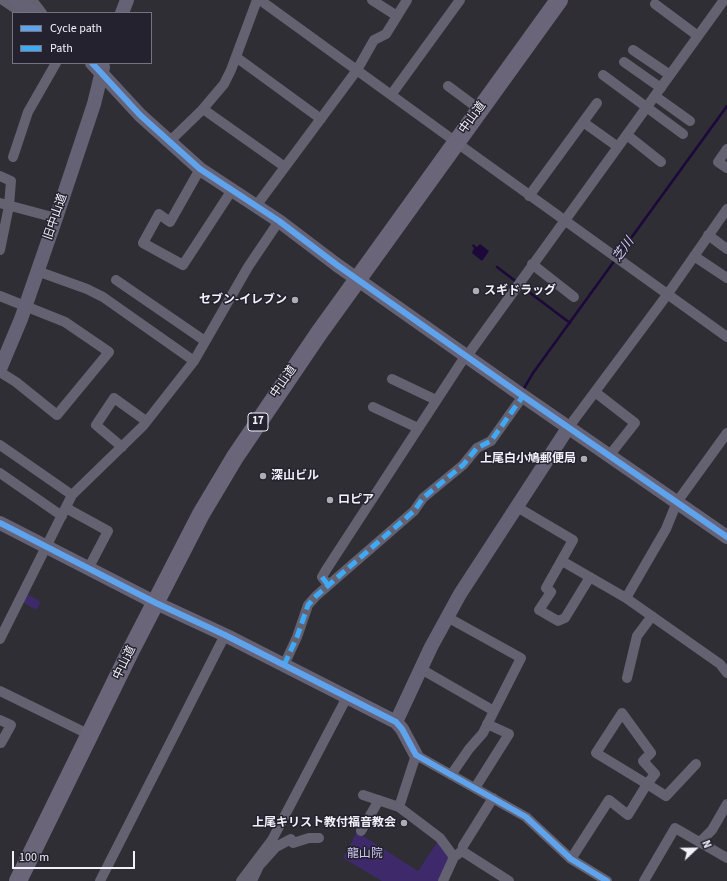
<!DOCTYPE html>
<meta charset="utf-8">
<style>
body{margin:0}
#map{position:relative;width:727px;height:881px;overflow:hidden;background:#2f2e35;font-family:"Source Sans 3",sans-serif}
canvas{display:block}
.legend{position:absolute;left:12px;top:12px;width:140px;height:52px;box-sizing:border-box;background:#24222e;border:1px solid #76757f;margin:0;padding:5px 7px;list-style:none;font-size:12px;color:#f2f1f9}
.legend li{display:flex;align-items:center;gap:8px;height:20px}
.legend b{width:20px;border:1px solid #76757f}
.north{position:absolute;left:675px;top:829px;width:40px;height:40px;-webkit-text-stroke:3px #24222e;paint-order:stroke;rotate:68deg;font-size:11px;font-weight:700;line-height:16px;text-align:center;color:#f2f1f9}
.north::after{content:'';display:block;margin:auto;width:14px;height:18px;background:#f2f1f9;clip-path:polygon(50% 0,100% 100%,50% 72%,0 100%)}
.scale{position:absolute;left:12px;top:851px;width:123px;height:18px;box-sizing:border-box;border:2px solid #f2f1f9;border-top:0;padding-left:5px;font-size:12px;line-height:14px;white-space:nowrap;color:#f2f1f9;-webkit-text-stroke:3px #24222e;paint-order:stroke}
</style>
<div id="map">
<canvas width="727" height="881"></canvas>
<ul class="legend">
<li><b style="height:5px;background:#60a3ed"></b>Cycle path</li>
<li><b style="height:5px;background:#3fa9f5"></b>Path</li>
</ul>
<div class="north">N</div>
<div class="scale">100 m</div>
</div>
<script>
const ctx = document.querySelector('canvas').getContext('2d');
ctx.lineJoin = 'round';
function fillPath(path, color) { ctx.fillStyle = color; ctx.fill(path, 'evenodd'); }
const shape = rows => new Path2D(rows.map(r => 'M' + r).join(''));
function trace(path, color, width, dash) { ctx.strokeStyle = color; ctx.lineWidth = width; ctx.lineCap = dash ? 'butt' : 'round'; ctx.setLineDash(dash || []); ctx.stroke(path); }
function write(font, color, halo, rows, align = 'center') {
  ctx.font = font + ' "Source Sans 3","Noto Sans JP",sans-serif'; ctx.lineWidth = 3; ctx.setLineDash([]); ctx.textBaseline = 'middle'; ctx.strokeStyle = halo; ctx.fillStyle = color; for (const [text, x, y, turn = 0] of rows) {
    ctx.save(); ctx.translate(x, y); ctx.rotate((+turn || 0) * Math.PI / 180); ctx.textAlign = isNaN(turn) ? turn : align; if (halo) ctx.strokeText(text, 0, 0); ctx.fillText(text, 0, 0); ctx.restore();
  }
}
const green = shape([
 [27,594,41,602,36,610,22,602],
 [357,832,418,871,440,838,454,857,443,881,382,881,343,858]
]);
const water = shape([
 [473,244,477,247,480,244,489,251,482,261,472,253,474,248,472,246]
]);
const stream = shape([
 [618,256,727,106],
 [497,267,518,283],
 [521,286,570,323],
 [523,390,533,373,615,260]
]);
const street = shape([
 [3,0,22,13],
 [32,0,42,13],
 [260,0,456,142],
 [372,0,397,16],
 [655,4,698,36],
 [633,50,670,75],
 [236,57,321,119],
 [624,62,661,88],
 [603,75,683,134],
 [448,86,479,109],
 [391,95,460,0],
 [655,96,690,121],
 [203,109,285,167],
 [583,122,618,147],
 [627,135,661,162],
 [169,142,202,110,224,84,231,70,257,0],
 [464,148,727,337],
 [727,149,718,162,727,168],
 [13,157,28,112,56,63],
 [200,169,170,222,159,214,143,243,183,265,232,190],
 [0,176,11,181,9,206,0,250],
 [529,196,597,103],
 [0,203,56,218],
 [256,206,357,70,374,40,386,34,407,0],
 [708,235,727,249],
 [694,256,727,278],
 [532,264,574,297],
 [37,271,87,289,103,297,194,361],
 [116,280,205,341],
 [0,296,65,322,109,352,57,415,16,382,0,372],
 [467,356,724,0],
 [392,379,436,400],
 [595,392,635,423,609,456],
 [373,407,418,428],
 [568,428,667,295,727,209],
 [0,445,72,495],
 [122,447,96,425,114,398,146,421],
 [0,473,62,516],
 [517,507,573,540,546,588,551,592,539,610,558,621,565,618,590,577],
 [66,508,108,531,88,569],
 [562,561,626,598,720,664,727,673],
 [328,585,322,577,326,570,466,355],
 [626,598,666,529,677,502,727,433],
 [447,617,521,658,494,711],
 [0,639,72,495,143,426,194,361,248,267,279,221],
 [284,665,297,637,308,605,316,596,414,511,423,498,463,465,477,448,491,441,523,396],
 [421,669,494,711,483,733,469,749,451,775],
 [627,678,637,636,652,616],
 [0,691,90,735],
 [0,720,11,725,1,743,0,743],
 [475,788,509,734,487,724],
 [363,795,399,807],
 [361,831,379,800],
 [700,842,712,830,727,804],
 [462,851,509,881],
 [454,857,462,851,463,846,493,798],
 [571,859,609,800,628,815,647,784,655,774,643,761,651,753,622,713,596,753,647,784,666,796,696,764],
 [100,881,225,635],
 [241,881,272,840,347,697],
 [252,881,259,866,276,847,291,839,293,843,309,838,319,838],
 [443,881,454,857,440,838,399,807,416,755,526,817,571,859,607,881],
 [644,881,675,828,727,858]
]);
const secondary = shape([
 [15,0,34,13],
 [122,13,127,0],
 [92,63,140,115,200,169,279,221,337,265,520,394,727,537],
 [0,369,21,319,56,218,94,104,103,67],
 [0,523,156,603,225,635,396,722,402,729,416,755],
 [396,722,431,647,460,594,568,428]
]);
const highway = shape([
 [18,881,130,652,201,514,235,457,319,333,559,0]
]);
const quiet = shape([
 [322,577,328,585],
 [284,665,297,637,308,605,316,596,414,511,423,498,463,465,477,448,491,441,523,396]
]);
const cycleway = shape([
 [92,63,140,115,200,169,279,221,337,265,520,394,727,537],
 [0,523,156,603,225,635,396,722,402,729,416,755,526,817,571,859,607,881]
]);
const markers = [
 [476,291,4,"#aeadb4"],
 [295,300,4,"#aeadb4"],
 [584,459,4,"#aeadb4"],
 [263,476,4,"#aeadb4"],
 [330,500,4,"#aeadb4"],
 [404,823,4,"#aeadb4"]
];
const shields = [
 [258,422,20]
];
const shieldNames = [
 ["17",258,422]
];
const streetNames = [
 ["中山道",473,118,-54],
 ["旧中山道",56,217,-71],
 ["中山道",284,382,-55],
 ["中山道",125,663,-64]
];
const poiNames = [
 ["スギドラッグ",484,291],
 ["セブン-イレブン",287,300,"right"],
 ["上尾白小鳩郵便局",576,459,"right"],
 ["深山ビル",271,476],
 ["ロピア",338,500],
 ["上尾キリスト教付福音教会",396,823,"right"]
];
const parkNames = [
 ["龍山院",365,854]
];
const waterNames = [
 ["芝川",624,250,-54]
];
fillPath(green, '#3e2a6b');
fillPath(water, '#1c083a');
trace(stream, '#1c083a', 2.5);
trace(street, '#646170', 10);
trace(secondary, '#666275', 14);
trace(highway, '#6a6578', 18);
trace(quiet, '#3fa9f5', 5, [10, 5]);
trace(cycleway, '#60a3ed', 6);
for (const [x, y, r, color] of markers) { const dot = new Path2D(); dot.arc(x, y, r, 0, 2 * Math.PI); ctx.fillStyle = color; ctx.fill(dot); trace(dot, '#24222e', 1.5); }
for (const [x, y, w] of shields) { const box = new Path2D(); box.roundRect(x - w / 2, y - 9, w, 18, 3); ctx.fillStyle = '#24222e'; ctx.fill(box); trace(box, '#f2f1f9', 1); }
write('bold 11px', '#f2f1f9', null, shieldNames);
write('12px', '#f2f1f9', '#24222e', streetNames);
write('bold 12px', '#f2f1f9', '#24222e', poiNames, 'left');
write('12px', '#cfc7f2', '#24222e', parkNames);
write('italic 13px', '#cfc7f2', '#24222e', waterNames);
</script>
